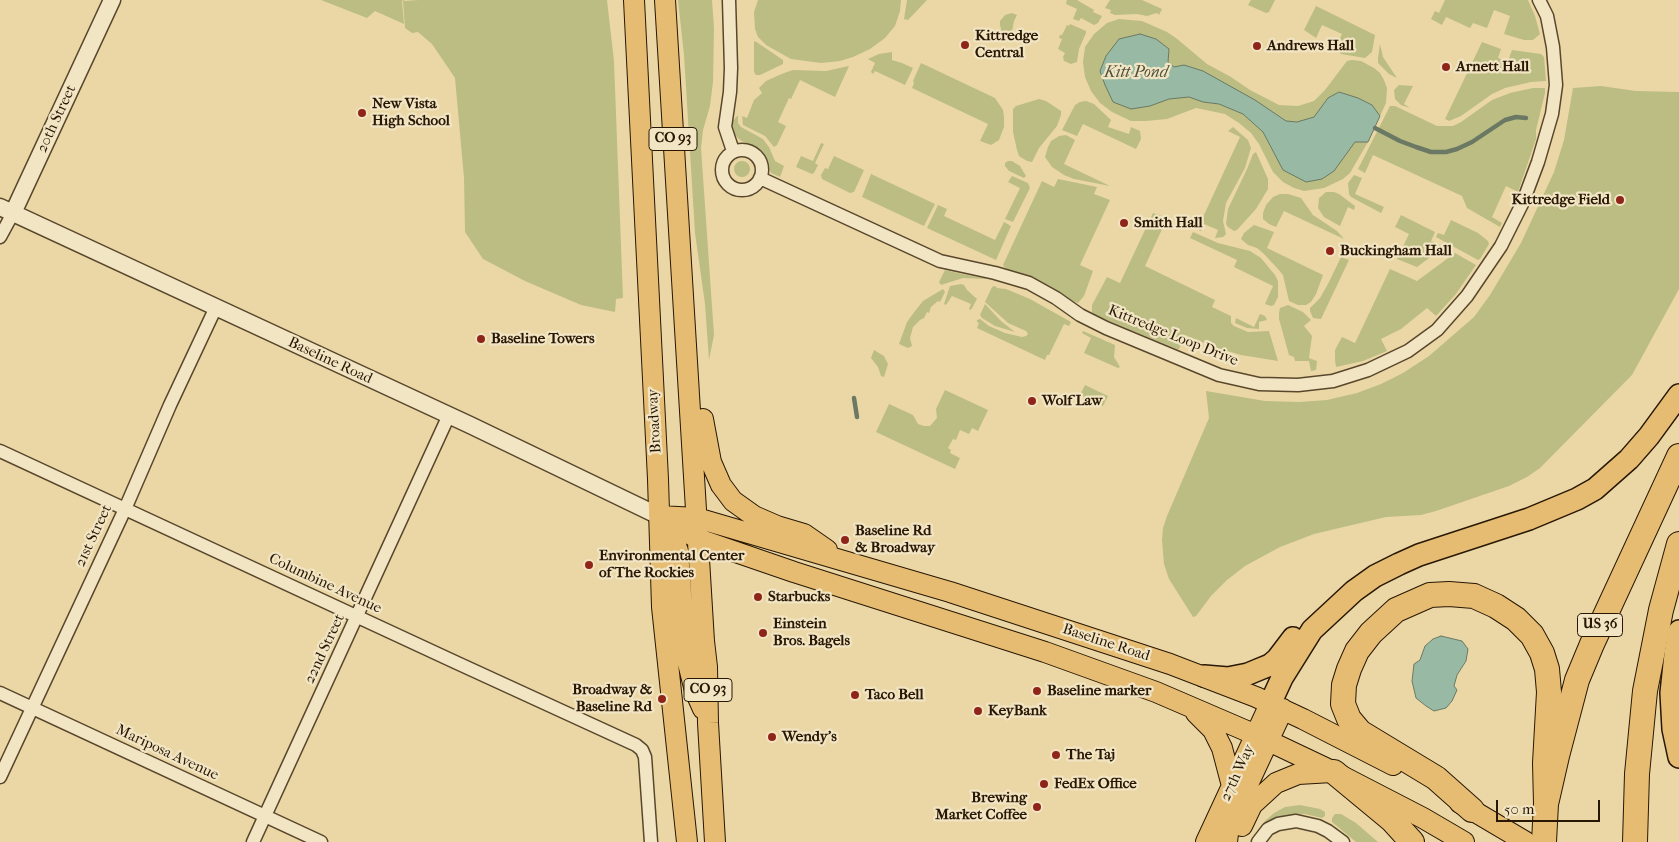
<!DOCTYPE html>
<style>
body{margin:0}
#map{position:relative;width:1679px;height:842px;overflow:hidden;background:#ebd7a5;font-family:"IM FELL French Canon",serif}
canvas{display:block}
.scale{position:absolute;left:1496px;top:800px;width:104px;height:22px;box-sizing:border-box;border:2px solid #281703;border-top:0;padding-left:6px;font-size:15px;line-height:18px;white-space:nowrap;color:#281703;-webkit-text-stroke:4px #f2e5c4;paint-order:stroke}
</style>
<div id="map">
<canvas width="1679" height="842"></canvas>
<div class="scale">50 m</div>
</div>
<script>
const ctx = document.querySelector('canvas').getContext('2d');
ctx.lineJoin = 'round';
function fillPath(path, color) { ctx.fillStyle = color; ctx.fill(path, 'evenodd'); }
const shape = rows => new Path2D(rows.map(r => 'M' + r).join(''));
function trace(path, color, width, dash) { ctx.strokeStyle = color; ctx.lineWidth = width; ctx.lineCap = dash ? 'butt' : 'round'; ctx.setLineDash(dash || []); ctx.stroke(path); }
function write(font, color, halo, rows, align = 'center') {
  ctx.font = font + ' "IM FELL French Canon",serif'; ctx.lineWidth = 4.5; ctx.setLineDash([]); ctx.textBaseline = 'middle'; ctx.strokeStyle = halo; ctx.fillStyle = color; for (const [text, x, y, turn = 0] of rows) {
    ctx.save(); ctx.translate(x, y); ctx.rotate((+turn || 0) * Math.PI / 180); ctx.textAlign = isNaN(turn) ? turn : align; if (halo) ctx.strokeText(text, 0, 0); ctx.fillText(text, 0, 0); ctx.restore();
  }
}
const green = shape([
 [321,0,405,0,402,1,404,24,375,11,367,18],
 [419,0,607,0,614,61,623,298,616,299,615,312,581,305,525,281,483,259,465,232,464,178,455,78,432,44,418,32,412,33,405,28,403,1],
 [678,0,712,0,714,28,713,82,710,106,703,130,701,148,714,335,709,360,705,304,695,233,684,55],
 [758,0,901,0,900,11,895,26,885,38,870,49,853,57,840,61,821,63,791,59,766,45,758,37,755,29,754,12],
 [907,0,927,0,908,20,904,19],
 [1067,0,1077,0,1094,10,1093,12,1102,16,1098,23,1094,25,1081,18,1079,21,1073,19,1077,9,1066,4],
 [1110,0,1142,0,1162,9,1159,15,1157,13,1147,16,1137,14,1115,15,1110,13,1111,10,1105,8],
 [1251,0,1275,0,1269,12,1266,13,1248,5],
 [1445,0,1528,0,1535,16,1540,34,1533,40,1524,40,1504,34,1510,16,1494,10,1487,28,1473,23,1470,28,1446,17,1442,25,1431,19,1435,11,1439,13],
 [1316,6,1375,35,1372,52,1365,58,1341,54,1335,49,1342,34,1322,25,1316,38,1304,30],
 [1012,13,1017,15,1014,21,1011,37,1002,33,1000,25,1000,21,1005,15],
 [1119,19,1142,21,1167,32,1176,38,1207,64,1231,77,1250,90,1279,105,1298,106,1314,101,1325,90,1347,61,1352,60,1361,61,1374,68,1380,73,1384,80,1387,88,1386,103,1368,142,1350,173,1343,179,1324,188,1304,191,1294,188,1283,182,1273,172,1259,144,1251,133,1239,123,1225,114,1196,108,1167,119,1146,121,1131,121,1112,112,1100,103,1091,91,1085,77,1083,62,1085,47,1094,34,1107,23],
 [1070,24,1086,31,1086,33,1079,49,1077,62,1071,64,1064,61,1063,57,1065,53,1058,49,1062,39,1059,38,1060,35,1062,35,1067,25,1069,26],
 [755,41,783,60,783,64,760,75,756,75,754,72,754,42],
 [1482,42,1501,49,1498,58,1508,61,1512,50,1541,54,1544,57,1546,81,1531,82,1505,88,1492,94,1461,116,1449,121,1445,119],
 [1380,44,1383,57,1397,78,1389,74,1378,63,1378,58],
 [892,52,892,60,902,63,913,68,905,85,875,71,873,74,871,72,875,63,868,59,879,54],
 [921,63,995,98,1003,110,1004,117,1004,127,999,140,991,145,980,141,988,124,912,88,914,83,913,81],
 [849,66,835,97,800,80,791,99,789,98,778,122,786,126,777,145,774,147,765,136,743,125,742,116,747,118,754,100,762,93,759,88,766,81,784,73,793,70,826,71],
 [1399,85,1413,86,1404,104,1410,108,1401,105,1395,99,1394,90],
 [1601,86,1636,91,1679,92,1679,289,1632,375,1540,468,1527,477,1509,486,1436,511,1421,515,1386,517,1314,534,1280,547,1245,566,1227,580,1211,596,1196,616,1193,617,1169,579,1164,564,1162,540,1163,528,1167,516,1209,418,1206,391,1265,401,1299,402,1327,400,1357,393,1381,384,1403,373,1429,356,1474,317,1490,295,1521,243,1554,172,1564,140,1573,88],
 [1533,88,1545,88,1545,93,1536,130,1536,139,1518,192,1506,186,1492,217,1502,223,1500,227,1467,208,1462,196,1373,155,1365,173,1358,169,1390,106,1395,106,1437,126,1453,126,1461,122,1492,100,1510,93],
 [1039,99,1046,101,1061,111,1061,115,1057,126,1039,148,1032,162,1027,161,1019,156,1017,150,1013,132,1013,109,1016,106],
 [1086,101,1094,104,1111,120,1108,127,1129,134,1131,127,1140,131,1141,139,1136,149,1083,124,1077,136,1062,130,1075,105,1080,102],
 [738,115,738,123,741,127,763,139,769,147,775,161,784,166,780,177,771,173,767,163,757,149,740,140,734,134,732,122],
 [1233,127,1248,140,1251,148,1245,168,1226,203,1223,221,1226,234,1223,237,1215,238,1218,230,1204,224,1201,231,1195,228,1195,227,1198,228,1240,137,1228,131],
 [1066,135,1075,140,1064,164,1110,186,1074,179,1064,175,1052,167,1045,157,1048,147,1051,141,1059,136],
 [821,143,824,144,815,163,818,165,814,173,812,174,796,167,801,156,813,161],
 [1256,152,1268,179,1268,189,1256,209,1237,230,1234,231,1228,227,1226,224,1228,209,1247,169,1253,154],
 [834,156,864,170,854,192,850,193,822,179,821,175,825,168,828,169],
 '734 169a8 8 0 1 1 16 0a8 8 0 1 1-16 0Z',
 [1008,161,1012,161,1020,166,1026,176,1024,178,1009,171,1005,166,1005,163],
 [871,174,935,204,924,226,862,197],
 [1354,175,1362,178,1355,194,1384,207,1381,213,1351,197,1349,194,1348,183],
 [1012,176,1028,183,1030,188,1013,222,1005,219,1020,188,1008,182],
 [1058,179,1097,187,1094,194,1110,200,1080,265,1093,271,1084,296,1078,303,1069,300,1046,285,1005,268,1003,265,1042,181,1054,187],
 [1326,192,1334,192,1339,194,1355,206,1354,210,1348,207,1340,226,1324,217,1318,208,1319,198],
 [1280,194,1288,194,1301,198,1313,215,1337,231,1344,239,1284,211,1276,227,1269,224,1263,219,1263,213,1266,205,1273,197],
 [938,205,947,209,944,216,995,240,1004,222,1011,226,996,260,927,228],
 [1153,213,1165,217,1164,225,1145,266,1215,300,1212,307,1231,316,1231,323,1234,326,1248,332,1269,331,1278,361,1241,355,1214,347,1185,335,1179,349,1177,349,1092,314,1092,305,1107,277,1120,283],
 [1401,215,1435,232,1431,241,1444,247,1417,267,1397,259,1409,234,1395,227],
 [1451,220,1478,233,1488,241,1489,244,1480,259,1478,260,1436,237,1438,233,1444,235],
 [1254,225,1274,232,1267,248,1323,275,1316,294,1311,302,1306,305,1298,305,1289,301,1283,275,1277,268,1264,254,1257,248,1248,245,1241,239,1244,233],
 [1193,232,1218,243,1250,251,1261,258,1275,275,1278,281,1278,297,1274,305,1271,306,1265,304,1273,286,1234,267,1237,260,1190,238],
 [1455,253,1476,265,1456,294,1436,316,1427,308,1401,329,1381,339,1387,351,1363,361,1336,367,1335,360,1335,350,1342,337,1355,343,1390,269,1417,281],
 [1341,257,1349,260,1321,319,1313,318,1310,311,1310,308,1320,298,1328,284],
 [945,270,962,274,988,279,963,278,941,285,939,282],
 [961,284,964,285,967,290,977,299,971,310,969,309,971,304,952,296,946,305,944,304,950,286],
 [995,286,997,288,1006,289,1030,299,1071,322,1069,326,1064,324,1049,355,1047,355,1045,360,977,328,979,323,977,322,977,320,980,319,989,326,1005,333,1022,337,1026,336,1028,334,1026,331,1008,323,985,302,992,287],
 [943,289,945,292,940,302,938,301,931,307,929,313,927,312,924,318,920,320,913,327,910,338,912,346,908,348,899,344,907,322,915,311,923,301],
 [985,304,1001,321,1015,332,995,326,982,318,980,315],
 [1288,305,1303,312,1311,320,1304,326,1312,336,1309,358,1317,361,1316,370,1311,371,1309,361,1295,361,1294,357,1289,355,1279,319,1279,313,1280,308],
 [1260,314,1265,316,1267,320,1259,322,1259,329,1247,328,1235,323,1236,318,1254,327],
 [1083,331,1115,345,1114,357,1120,367,1118,368,1084,353,1091,338,1082,333],
 [874,350,884,356,888,364,884,377,881,376,878,367,871,358],
 [1085,385,1108,396,1103,406,1080,395],
 [945,390,988,410,978,431,972,428,969,434,960,430,956,440,953,439,948,448,951,450,950,453,960,458,955,469,876,432,889,404,913,415,918,424,924,426,930,426,937,418,936,409],
 [1300,805,1320,809,1325,812,1325,816,1322,818,1305,814,1290,815,1278,817,1265,824,1254,836,1265,821,1274,813,1285,807],
 [1335,814,1341,814,1356,823,1378,842,1356,842,1332,822,1332,818]
]);
const water = shape([
 [1140,34,1156,39,1169,49,1168,62,1174,67,1184,65,1203,71,1255,100,1286,121,1297,122,1314,117,1328,98,1339,92,1358,98,1372,105,1380,116,1368,142,1355,142,1334,171,1322,179,1306,182,1283,170,1263,132,1243,114,1219,104,1203,102,1189,97,1169,99,1150,106,1131,109,1113,102,1105,85,1100,71,1106,56,1119,39,1140,34],
 [1441,636,1462,641,1468,649,1466,661,1457,675,1454,686,1457,690,1452,701,1446,708,1434,711,1426,706,1416,698,1412,681,1414,664,1420,660,1425,646,1433,639,1441,636]
]);
const stream = shape([
 [1375,128,1400,141,1416,147,1431,152,1446,152,1457,149,1472,142,1505,120,1516,117,1526,118],
 [854,398,857,417]
]);
const minor = shape([
 [729,0,731,68,730,92,725,127,733,151],
 '722 170a20 20 0 1 1 40 0a20 20 0 1 1-40 0Z',
 [760,178,940,261,995,273,1029,283,1056,298,1080,315,1106,328,1219,375,1259,384,1298,385,1333,381,1368,370,1408,351,1437,330,1467,296,1501,246,1523,202,1538,162,1552,114,1556,85,1553,47,1547,16,1539,0],
 [0,237,13,213],
 [0,451,455,662,636,745,642,750,645,757,651,842],
 [0,693,321,842],
 [0,777,125,509,170,405,216,307],
 [253,842,449,415],
 [1258,842,1268,829,1278,824,1296,821,1318,826,1328,831,1343,842]
]);
const tertiary = shape([
 [0,207,470,425,659,516],
 [13,213,112,0]
]);
const primary = shape([
 [634,0,658,479,662,607,687,842],
 [665,0,704,641,707,667,708,723,715,842],
 [703,419,711,462,721,485,733,501,754,516,777,526,804,534,827,550],
 [659,516,697,518,950,592,1170,664,1256,697,1303,719,1393,765],
 [661,517,698,539,794,572,1045,652,1156,692,1256,735,1334,772,1423,818,1464,842],
 [661,518,672,535,678,551,685,651,695,691,703,709],
 [1196,713,1213,730,1222,748,1232,786],
 [1460,803,1526,842],
 [1242,826,1252,805,1276,783,1298,774,1332,772],
 [1206,842,1270,704],
 [1227,842,1229,825,1283,709]
]);
const trunk = shape([
 [1679,631,1675,654,1671,693,1673,729,1679,757],
 [1204,676,1228,678,1248,674,1260,669,1270,665,1277,659,1293,638],
 [1270,704,1282,678,1312,630,1354,591,1375,576,1399,564,1419,555,1529,519,1577,499,1595,489,1629,459,1649,436,1679,395]
]);
const motorway = shape([
 [1334,772,1392,820,1412,842],
 [1472,810,1436,778,1360,732,1349,719,1343,704,1344,685,1349,669,1357,651,1371,633,1396,610,1430,595,1449,594,1474,596,1496,606,1516,619,1532,635,1542,653,1547,669,1549,692,1545,763,1546,804],
 [1544,842,1546,804,1557,756,1577,680,1592,644,1679,456],
 [1635,842,1637,774,1645,691,1661,610,1679,544]
]);
const markers = [
 [965,45,5,"#8f2418"],
 [1257,46,5,"#8f2418"],
 [1446,67,5,"#8f2418"],
 [362,113,5,"#8f2418"],
 [1620,200,5,"#8f2418"],
 [1124,223,5,"#8f2418"],
 [1330,251,5,"#8f2418"],
 [481,339,5,"#8f2418"],
 [1032,401,5,"#8f2418"],
 [845,540,5,"#8f2418"],
 [589,565,5,"#8f2418"],
 [758,597,5,"#8f2418"],
 [763,633,5,"#8f2418"],
 [1037,691,5,"#8f2418"],
 [855,695,5,"#8f2418"],
 [662,699,5,"#8f2418"],
 [978,711,5,"#8f2418"],
 [772,737,5,"#8f2418"],
 [1056,755,5,"#8f2418"],
 [1044,784,5,"#8f2418"],
 [1037,807,5,"#8f2418"]
];
const shields = [
 [673,139,48],
 [1600,625,45],
 [708,690,48]
];
const shieldNames = [
 ["CO 93",673,139],
 ["US 36",1600,625],
 ["CO 93",708,690]
];
const poiNames = [
 ["Kittredge",975,36],
 ["Central",975,53],
 ["Andrews Hall",1267,46],
 ["Arnett Hall",1456,67],
 ["New Vista",372,104],
 ["High School",372,121],
 ["Kittredge Field",1610,200,"right"],
 ["Smith Hall",1134,223],
 ["Buckingham Hall",1340,251],
 ["Baseline Towers",491,339],
 ["Wolf Law",1042,401],
 ["Baseline Rd",855,531],
 ["& Broadway",855,548],
 ["Environmental Center",599,556],
 ["of The Rockies",599,573],
 ["Starbucks",768,597],
 ["Einstein",773,624],
 ["Bros. Bagels",773,641],
 ["Broadway &",652,690,"right"],
 ["Baseline Rd",652,707,"right"],
 ["Baseline marker",1047,691],
 ["Taco Bell",865,695],
 ["KeyBank",988,711],
 ["Wendy's",782,737],
 ["The Taj",1066,755],
 ["FedEx Office",1054,784],
 ["Brewing",1027,798,"right"],
 ["Market Coffee",1027,815,"right"]
];
const streetNames = [
 ["20th Street",57,119,-65],
 ["Kittredge Loop Drive",1173,336,22],
 ["Baseline Road",330,361,25],
 ["Broadway",655,421,-93],
 ["21st Street",94,536,-65],
 ["Columbine Avenue",325,584,25],
 ["Baseline Road",1106,643,18],
 ["22nd Street",325,649,-65],
 ["Mariposa Avenue",167,753,25],
 ["27th Way",1238,773,-65]
];
const waterNames = [
 ["Kitt Pond",1136,73]
];
fillPath(green, '#bbbd83');
fillPath(water, '#98baa5');
trace(water, '#6b7964', 1);
trace(stream, '#6b7964', 4.5);
trace(minor, '#59472c', 15);
trace(tertiary, '#59472c', 19);
trace(primary, '#281703', 22);
trace(trunk, '#281703', 24);
trace(motorway, '#281703', 26);
trace(minor, '#f2e5c4', 12);
trace(tertiary, '#f2e5c4', 16);
trace(primary, '#e6bc72', 20);
trace(trunk, '#e6bc72', 21);
trace(motorway, '#e6bc72', 24);
for (const [x, y, r, color] of markers) { const dot = new Path2D(); dot.arc(x, y, r, 0, 2 * Math.PI); ctx.fillStyle = color; ctx.fill(dot); trace(dot, '#f2e5c4', 2); }
for (const [x, y, w] of shields) { const box = new Path2D(); box.roundRect(x - w / 2, y - 11.5, w, 23, 4); ctx.fillStyle = '#f2e5c4'; ctx.fill(box); trace(box, '#281703', 1); }
write('bold 14px', '#281703', null, shieldNames);
write('bold 15px', '#281703', '#f2e5c4', poiNames, 'left');
write('15px', '#281703', '#f2e5c4', streetNames);
write('italic 16px', '#4f503c', '#f2e5c4', waterNames);
</script>
